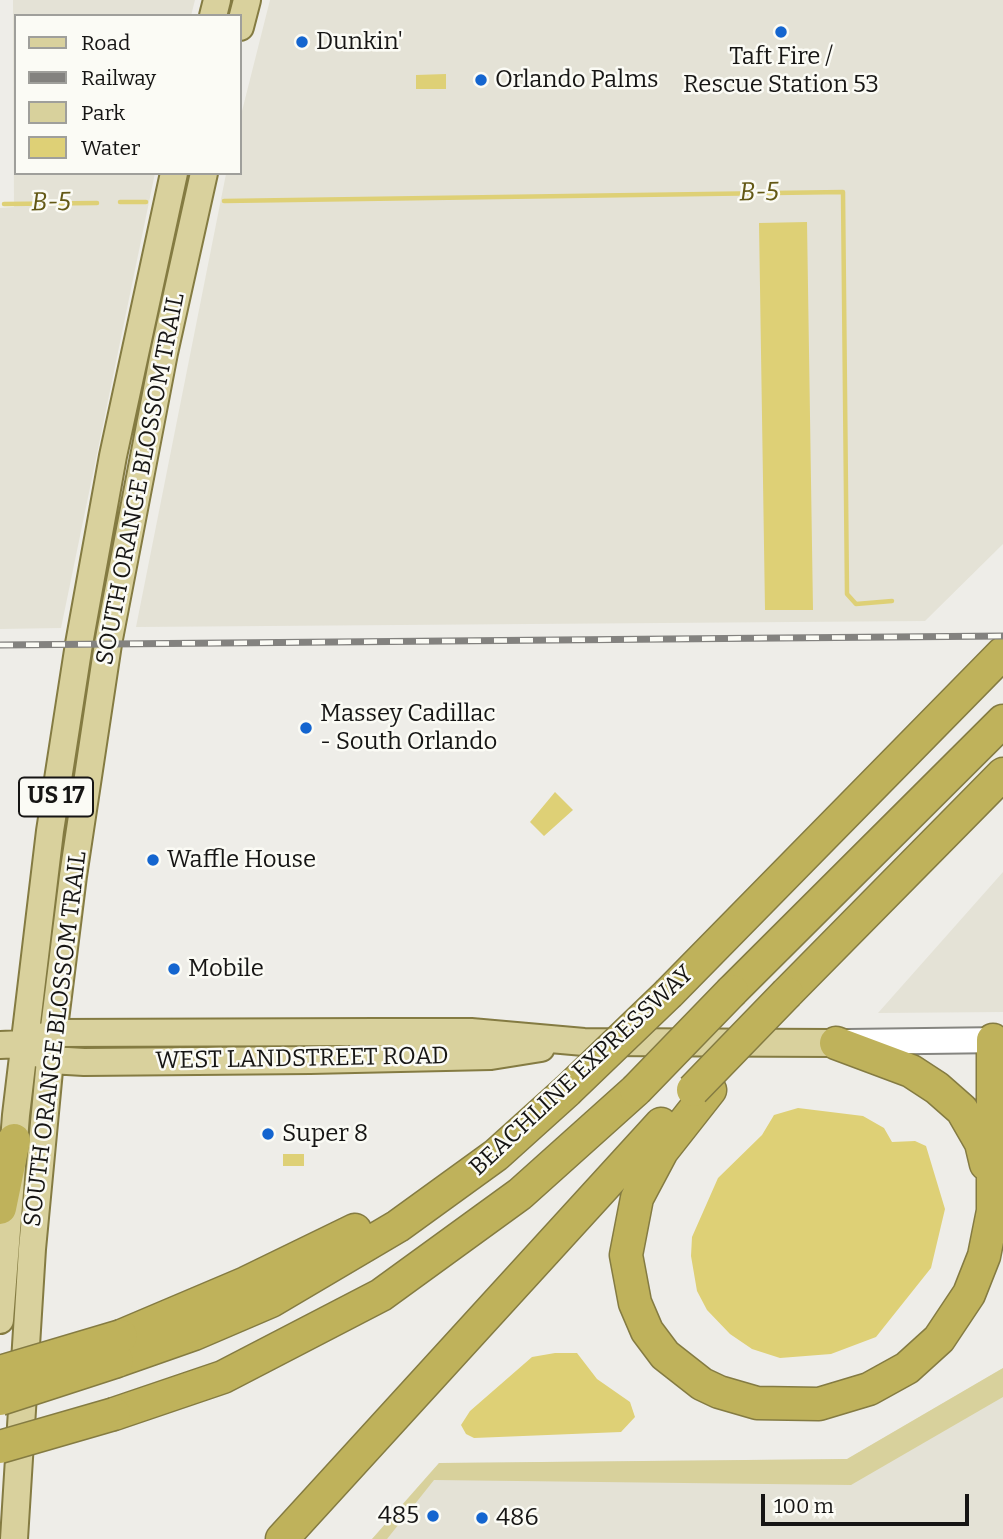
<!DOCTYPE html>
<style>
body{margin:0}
#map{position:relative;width:1003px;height:1539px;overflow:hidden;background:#eeede8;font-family:Bitter,serif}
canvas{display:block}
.legend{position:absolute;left:14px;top:14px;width:228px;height:161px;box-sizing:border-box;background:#fbfbf5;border:2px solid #9f9f9b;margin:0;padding:9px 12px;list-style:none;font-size:21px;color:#161514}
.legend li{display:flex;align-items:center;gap:14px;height:35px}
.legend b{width:35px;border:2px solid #9f9f9b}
.scale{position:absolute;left:761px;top:1494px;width:208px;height:32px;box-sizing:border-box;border:4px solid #161514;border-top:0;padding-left:9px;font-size:21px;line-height:24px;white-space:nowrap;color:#161514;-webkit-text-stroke:5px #fbfbf5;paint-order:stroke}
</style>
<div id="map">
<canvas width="1003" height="1539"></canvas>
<ul class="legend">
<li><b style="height:9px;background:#d9d19d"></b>Road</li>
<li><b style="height:9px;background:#83827f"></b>Railway</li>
<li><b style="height:19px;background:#d8d19c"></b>Park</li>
<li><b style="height:19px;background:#ded076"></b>Water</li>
</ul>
<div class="scale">100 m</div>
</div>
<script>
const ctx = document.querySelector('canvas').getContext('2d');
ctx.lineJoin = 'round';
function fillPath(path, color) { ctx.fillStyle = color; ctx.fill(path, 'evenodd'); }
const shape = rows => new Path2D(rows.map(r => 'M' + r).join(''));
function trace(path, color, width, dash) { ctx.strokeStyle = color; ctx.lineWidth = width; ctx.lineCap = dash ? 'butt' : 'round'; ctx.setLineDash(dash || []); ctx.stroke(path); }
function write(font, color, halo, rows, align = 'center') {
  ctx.font = font + ' Bitter,serif'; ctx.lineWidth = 5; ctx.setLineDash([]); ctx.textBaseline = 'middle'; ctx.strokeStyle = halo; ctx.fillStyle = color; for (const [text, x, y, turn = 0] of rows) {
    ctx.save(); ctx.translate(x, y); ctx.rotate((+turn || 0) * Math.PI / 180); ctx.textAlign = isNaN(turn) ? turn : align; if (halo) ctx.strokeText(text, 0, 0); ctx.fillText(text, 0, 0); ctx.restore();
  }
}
const built = shape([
 [13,0,195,0,191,16,16,16,16,173,155,173,61,628,0,629,0,208,14,207],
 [270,0,1003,0,1003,544,925,621,136,627,226,174,240,173,240,119],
 [1003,872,1003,1012,878,1013],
 [1003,1368,1003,1539,372,1539,439,1463,847,1459]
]);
const green = shape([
 [1003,1368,1003,1397,851,1485,434,1480,387,1539,372,1539,439,1463,847,1459]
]);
const water = shape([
 [446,74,446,89,416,89,416,75],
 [807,222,813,610,765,610,759,223],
 [555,792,573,810,544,836,530,822],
 [798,1108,863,1116,884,1128,892,1142,915,1141,926,1146,945,1209,931,1268,876,1337,831,1354,780,1358,752,1349,730,1334,707,1310,697,1291,691,1256,692,1237,718,1178,762,1135,774,1115],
 [283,1154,304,1154,304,1166,283,1166],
 [555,1353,577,1353,597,1379,630,1402,635,1417,621,1432,474,1438,466,1434,461,1425,470,1411,532,1357]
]);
const stream = shape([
 [224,201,843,192,847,594,856,604,892,601],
 [120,202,146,202],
 [4,204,97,203]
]);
const secondary = shape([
 [847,1042,1003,1040]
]);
const primary = shape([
 [213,16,217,0],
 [240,27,247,0],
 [0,1045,23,1044,53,1033,379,1032,471,1032,584,1042,836,1043],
 [37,1052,50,1060,84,1062,310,1060,491,1056,541,1048],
 [0,1320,16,1115,50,831,79,644,113,456,174,173],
 [14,1539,32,1249,50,1060,73,876,108,644,164,353,204,173]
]);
const motorway = shape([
 [732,991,1003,721],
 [669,993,1003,653],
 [787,993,1003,774],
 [836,1043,911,1071,937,1088,962,1110,981,1143,986,1164],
 [710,1090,662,1151,637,1198,626,1255,635,1303,647,1331,665,1355,702,1384,719,1392,757,1403,819,1404,869,1389,907,1368,939,1339,969,1294,984,1256,993,1211,993,1040],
 [0,1208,14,1140],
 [121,1336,246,1283,355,1230],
 [117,1361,194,1334,271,1301,398,1226,496,1155,567,1091],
 [114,1414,223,1377,381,1295,520,1194,636,1090],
 [282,1539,661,1124]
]);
const rail = shape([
 [0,645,1003,636]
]);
const motorwayBridge = shape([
 [636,1090,732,991],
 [693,1090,787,993],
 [567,1091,669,993],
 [0,1372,121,1336],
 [0,1399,117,1361],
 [0,1447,114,1414]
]);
const markers = [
 [781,32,7,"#1465cf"],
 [302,42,7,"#1465cf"],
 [481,80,7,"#1465cf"],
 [306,728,7,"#1465cf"],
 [153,860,7,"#1465cf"],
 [174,969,7,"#1465cf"],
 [268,1134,7,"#1465cf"],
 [433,1516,7,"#1465cf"],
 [482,1518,7,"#1465cf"]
];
const shields = [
 [56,797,74]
];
const shieldNames = [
 ["US 17",56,797]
];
const poiNames = [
 ["Dunkin'",316,42],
 ["Taft Fire /",781,57,"center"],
 ["Rescue Station 53",781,85,"center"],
 ["Orlando Palms",495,80],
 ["Massey Cadillac",320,714],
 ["- South Orlando",320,742],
 ["Waffle House",167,860],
 ["Mobile",188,969],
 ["Super 8",282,1134],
 ["485",419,1516,"right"],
 ["486",496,1518]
];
const streetNames = [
 ["SOUTH ORANGE BLOSSOM TRAIL",141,479,-79],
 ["SOUTH ORANGE BLOSSOM TRAIL",56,1039,-83],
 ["WEST LANDSTREET ROAD",302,1059,-1],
 ["BEACHLINE EXPRESSWAY",582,1071,-43]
];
const waterNames = [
 ["B-5",759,193,-1],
 ["B-5",51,203,-1]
];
fillPath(built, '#e4e2d6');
fillPath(green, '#d8d19c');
fillPath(water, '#ded076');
trace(stream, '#ded076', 4.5);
trace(secondary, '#858580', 28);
trace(primary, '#847b42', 30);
trace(motorway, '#847b42', 35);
trace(secondary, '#fff', 24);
trace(primary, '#d9d19d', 26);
trace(motorway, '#bfb25b', 32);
trace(rail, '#83827f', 7);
trace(rail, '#fbfbf5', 4.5, [13]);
trace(motorwayBridge, '#847b42', 35, []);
trace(motorwayBridge, '#bfb25b', 32);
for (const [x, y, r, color] of markers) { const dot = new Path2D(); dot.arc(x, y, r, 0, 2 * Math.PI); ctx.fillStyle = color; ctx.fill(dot); trace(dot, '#fbfbf5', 2.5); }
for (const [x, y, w] of shields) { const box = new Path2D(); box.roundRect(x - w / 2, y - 19.5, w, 39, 5); ctx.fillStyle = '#fbfbf5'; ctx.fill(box); trace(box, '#161514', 2); }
write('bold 23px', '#161514', null, shieldNames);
write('24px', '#161514', '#fbfbf5', poiNames, 'left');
write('24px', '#161514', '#fbfbf5', streetNames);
write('italic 26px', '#635815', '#fbfbf5', waterNames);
</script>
